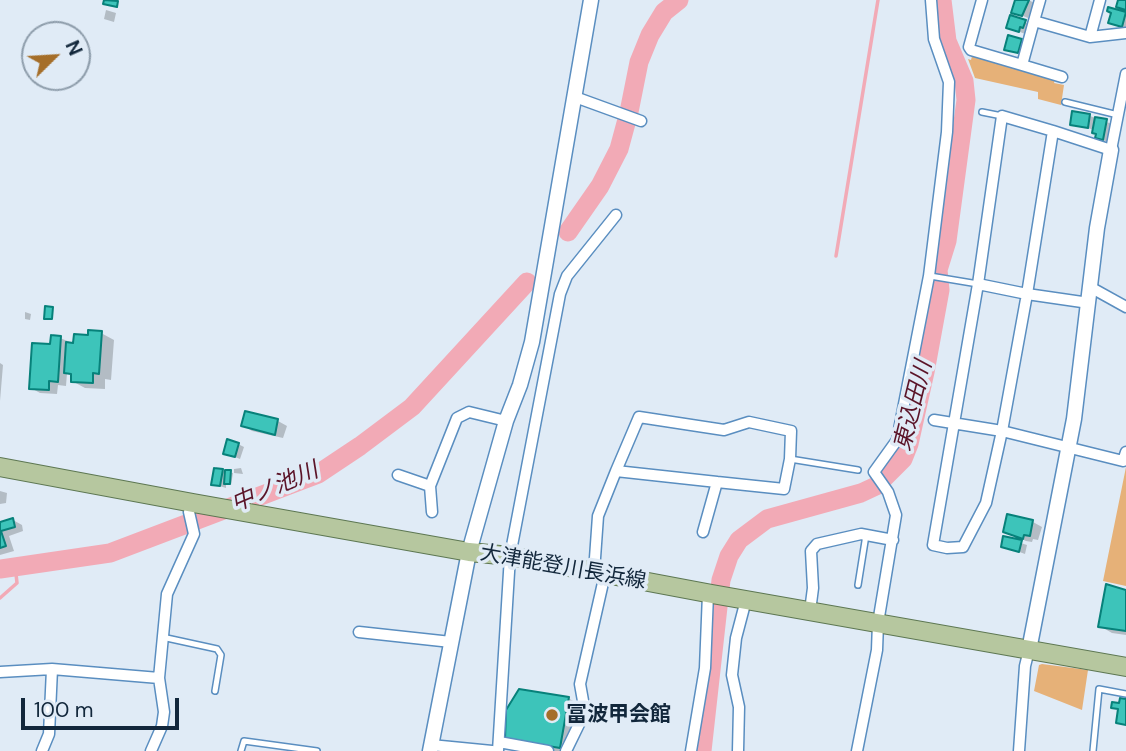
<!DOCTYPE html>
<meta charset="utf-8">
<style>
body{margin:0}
#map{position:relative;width:1126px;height:751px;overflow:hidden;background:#e0ebf6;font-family:"DM Sans",sans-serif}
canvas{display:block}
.north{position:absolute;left:21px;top:21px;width:70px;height:70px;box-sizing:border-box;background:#e0ebf6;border:2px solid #8e9dab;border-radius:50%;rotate:66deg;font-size:19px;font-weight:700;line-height:28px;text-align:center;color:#12273b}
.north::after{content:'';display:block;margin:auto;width:24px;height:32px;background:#a56e29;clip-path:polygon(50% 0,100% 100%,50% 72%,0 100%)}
.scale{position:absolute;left:21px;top:698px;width:158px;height:32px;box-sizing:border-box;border:4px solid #12273b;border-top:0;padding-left:9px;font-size:21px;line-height:24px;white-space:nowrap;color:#12273b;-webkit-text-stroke:5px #e0ebf6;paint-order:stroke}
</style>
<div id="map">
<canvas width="1126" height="751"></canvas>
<div class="north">N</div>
<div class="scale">100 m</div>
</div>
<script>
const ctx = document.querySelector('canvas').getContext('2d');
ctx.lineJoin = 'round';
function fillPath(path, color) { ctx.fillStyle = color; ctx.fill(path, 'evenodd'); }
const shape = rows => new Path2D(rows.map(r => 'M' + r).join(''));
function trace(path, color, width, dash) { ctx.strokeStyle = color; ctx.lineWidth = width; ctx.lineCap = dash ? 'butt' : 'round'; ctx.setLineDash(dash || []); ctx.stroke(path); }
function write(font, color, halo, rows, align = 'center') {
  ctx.font = font + ' "DM Sans","Noto Sans JP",sans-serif'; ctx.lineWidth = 7; ctx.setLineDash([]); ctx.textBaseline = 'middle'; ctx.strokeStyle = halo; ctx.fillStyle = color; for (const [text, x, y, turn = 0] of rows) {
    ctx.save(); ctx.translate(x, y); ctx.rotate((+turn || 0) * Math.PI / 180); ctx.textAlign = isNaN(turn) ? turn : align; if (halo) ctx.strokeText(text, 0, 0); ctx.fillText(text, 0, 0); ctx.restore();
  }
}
const green = shape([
 [972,56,1055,79,1054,83,1064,85,1061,105,1038,99,1038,92,975,78,968,59,971,60],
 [1126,467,1126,586,1103,581],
 [1042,664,1088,670,1082,710,1034,691,1039,665]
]);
const shadow = shape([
 [1017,0,1029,0,1034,3,1028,18,1013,12],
 [1109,9,1126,14,1126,28,1116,25,1112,13],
 [106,10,116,13,114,22,104,19],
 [1025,22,1031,25,1029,30,1026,29,1025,34,1008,27],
 [1021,41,1027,44,1023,55,1006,49],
 [1090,116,1112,124,1108,142,1097,138,1095,130,1072,124],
 [25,312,31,314,30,320,25,319],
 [101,333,114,340,111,380,105,379,105,389,85,388,72,381,73,376,67,373,66,386,58,385,57,394,40,393,31,388,52,346,60,338,75,344],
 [0,363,3,365,0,401],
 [246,413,278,421,287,426,283,438,252,431,243,425],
 [238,444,244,447,240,459,225,453],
 [241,468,243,474,234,473,234,469],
 [222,471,233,473,231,485,226,484,226,488,213,484],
 [0,491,7,493,6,503,0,504],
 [1009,516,1033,522,1042,527,1038,540,1033,539,1032,542,1026,541,1005,531],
 [13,520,22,525,23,531,9,536,14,551,0,555,0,523],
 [1005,538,1027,545,1025,554,1003,546],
 [1126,591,1126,635,1112,633,1100,626],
 [568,698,580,705,573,751,555,751,519,745]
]);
const stream = shape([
 [836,256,878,0],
 [0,598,17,583,15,565]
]);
const river = shape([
 [568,232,600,186,619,149,629,112,639,62,650,35,664,12,679,0],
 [0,569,110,553,318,474,360,446,412,407,527,282],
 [702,751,721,580,729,556,739,540,767,519,861,493,876,486,903,459,909,444,925,372,940,290,938,270,947,241,966,100,964,81,947,41,942,0]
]);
const building = shape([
 [104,0,118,1,117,7,103,4,104,0],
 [1015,0,1029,0,1022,16,1011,13,1015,0],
 [1118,0,1126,0,1126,10,1116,7,1118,0],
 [1108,7,1126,12,1122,27,1108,23,1111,13,1107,11,1108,7],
 [1010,15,1026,20,1023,28,1020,27,1019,32,1006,28,1010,15],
 [1008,35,1022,39,1018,53,1004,50,1008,35],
 [1072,111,1090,114,1088,128,1070,125,1072,111],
 [1095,117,1107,119,1103,140,1095,138,1096,134,1092,133,1095,117],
 [45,306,53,307,52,319,44,319,45,306],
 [88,330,102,331,99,374,93,373,93,383,71,382,71,374,64,373,66,342,73,343,74,334,88,335,88,330],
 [51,335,61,336,58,382,49,381,49,390,29,389,32,343,50,344,51,335],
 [245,411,278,419,275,435,241,426,245,411],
 [227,439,239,443,235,457,223,454,227,439],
 [214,468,223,469,220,486,211,485,214,468],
 [225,470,231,470,230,484,224,484,225,470],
 [1007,514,1033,520,1030,536,1024,535,1023,539,1003,532,1007,514],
 [13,518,15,527,1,531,6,546,0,548,0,522,13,518],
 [1003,536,1022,540,1019,552,1001,547,1003,536],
 [1106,584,1126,590,1126,631,1098,627,1106,584],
 [519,689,569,697,560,748,505,739,506,710,519,689],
 [1120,698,1126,699,1126,725,1116,723,1118,709,1111,708,1112,702,1119,703,1120,698]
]);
const service = shape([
 [1065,102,1118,115],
 [982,112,1002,116],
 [930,276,978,284],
 [790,459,858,470],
 [858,585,866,535],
 [162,637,217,649,221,655,215,691],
 [241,751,244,741,317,751],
 [1093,751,1099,689,1126,694]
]);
const minor = shape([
 [982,0,969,47,971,50,1022,65],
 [1034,21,1040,0],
 [1090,37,1100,0],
 [1062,77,1022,65,1034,21,1090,37,1126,33],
 [575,97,641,121],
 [1053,131,1027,294,1002,431,986,503,963,547,947,548,933,545,978,284,1002,116,1053,131,1111,150,1126,74],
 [978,284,1027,294,1089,303],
 [1090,287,1126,307],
 [934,420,1002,431,1123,461,1126,452],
 [616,471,639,417,724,430,749,422,791,431,790,459,784,489,717,482],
 [398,475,430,486],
 [432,512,430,486,457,418,469,412,506,421],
 [594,572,598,516,616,471,717,482,703,532],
 [810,611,813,588,811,551,817,544,861,534,893,540],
 [359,632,451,642],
 [52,669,159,678],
 [0,672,52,669,49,734,42,751],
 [499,742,548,751],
 [431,745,492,751],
 [151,751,162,726,164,712,159,678,167,594,194,534,189,512,193,503],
 [498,751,510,556,560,294,567,276,616,215],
 [566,751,585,712,580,684,605,574],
 [691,751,705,668,708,594],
 [738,751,739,707,732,675,736,638,746,600],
 [857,751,877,650,878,623,896,515,888,492,874,472,897,440,929,276,947,132,949,82,934,39,931,0],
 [1019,751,1025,666,1029,650]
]);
const tertiary = shape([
 [1029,650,1074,419,1097,228,1111,150],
 [430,751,469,552,506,421,520,385,532,342,591,0]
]);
const primary = shape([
 [0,467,193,503,469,552,510,556,712,594,1126,667]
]);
const markers = [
 [552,715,7,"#a56e29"]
];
const streetNames = [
 ["大津能登川長浜線",563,568,10]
];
const poiNames = [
 ["冨波甲会館",566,715]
];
const waterNames = [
 ["東込田川",914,406,-76],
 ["中ノ池川",275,488,-23]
];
fillPath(green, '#e6b178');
fillPath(shadow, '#0003');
trace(stream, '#f2aab6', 3.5);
trace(river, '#f2aab6', 19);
fillPath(building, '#3dc4ba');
trace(building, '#07817a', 2);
trace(service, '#5a8ec0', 8);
trace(minor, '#5a8ec0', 13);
trace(tertiary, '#5a8ec0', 17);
trace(primary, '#5d7752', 20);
trace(service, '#fff', 5);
trace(minor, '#fff', 10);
trace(tertiary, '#fff', 14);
trace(primary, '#b6c79f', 18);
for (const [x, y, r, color] of markers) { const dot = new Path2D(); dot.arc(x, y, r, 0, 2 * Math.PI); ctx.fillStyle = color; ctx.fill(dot); trace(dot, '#e0ebf6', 2.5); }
write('21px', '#12273b', '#e0ebf6', streetNames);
write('bold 21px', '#12273b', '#e0ebf6', poiNames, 'left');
write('italic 23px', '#5b1428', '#e0ebf6', waterNames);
</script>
